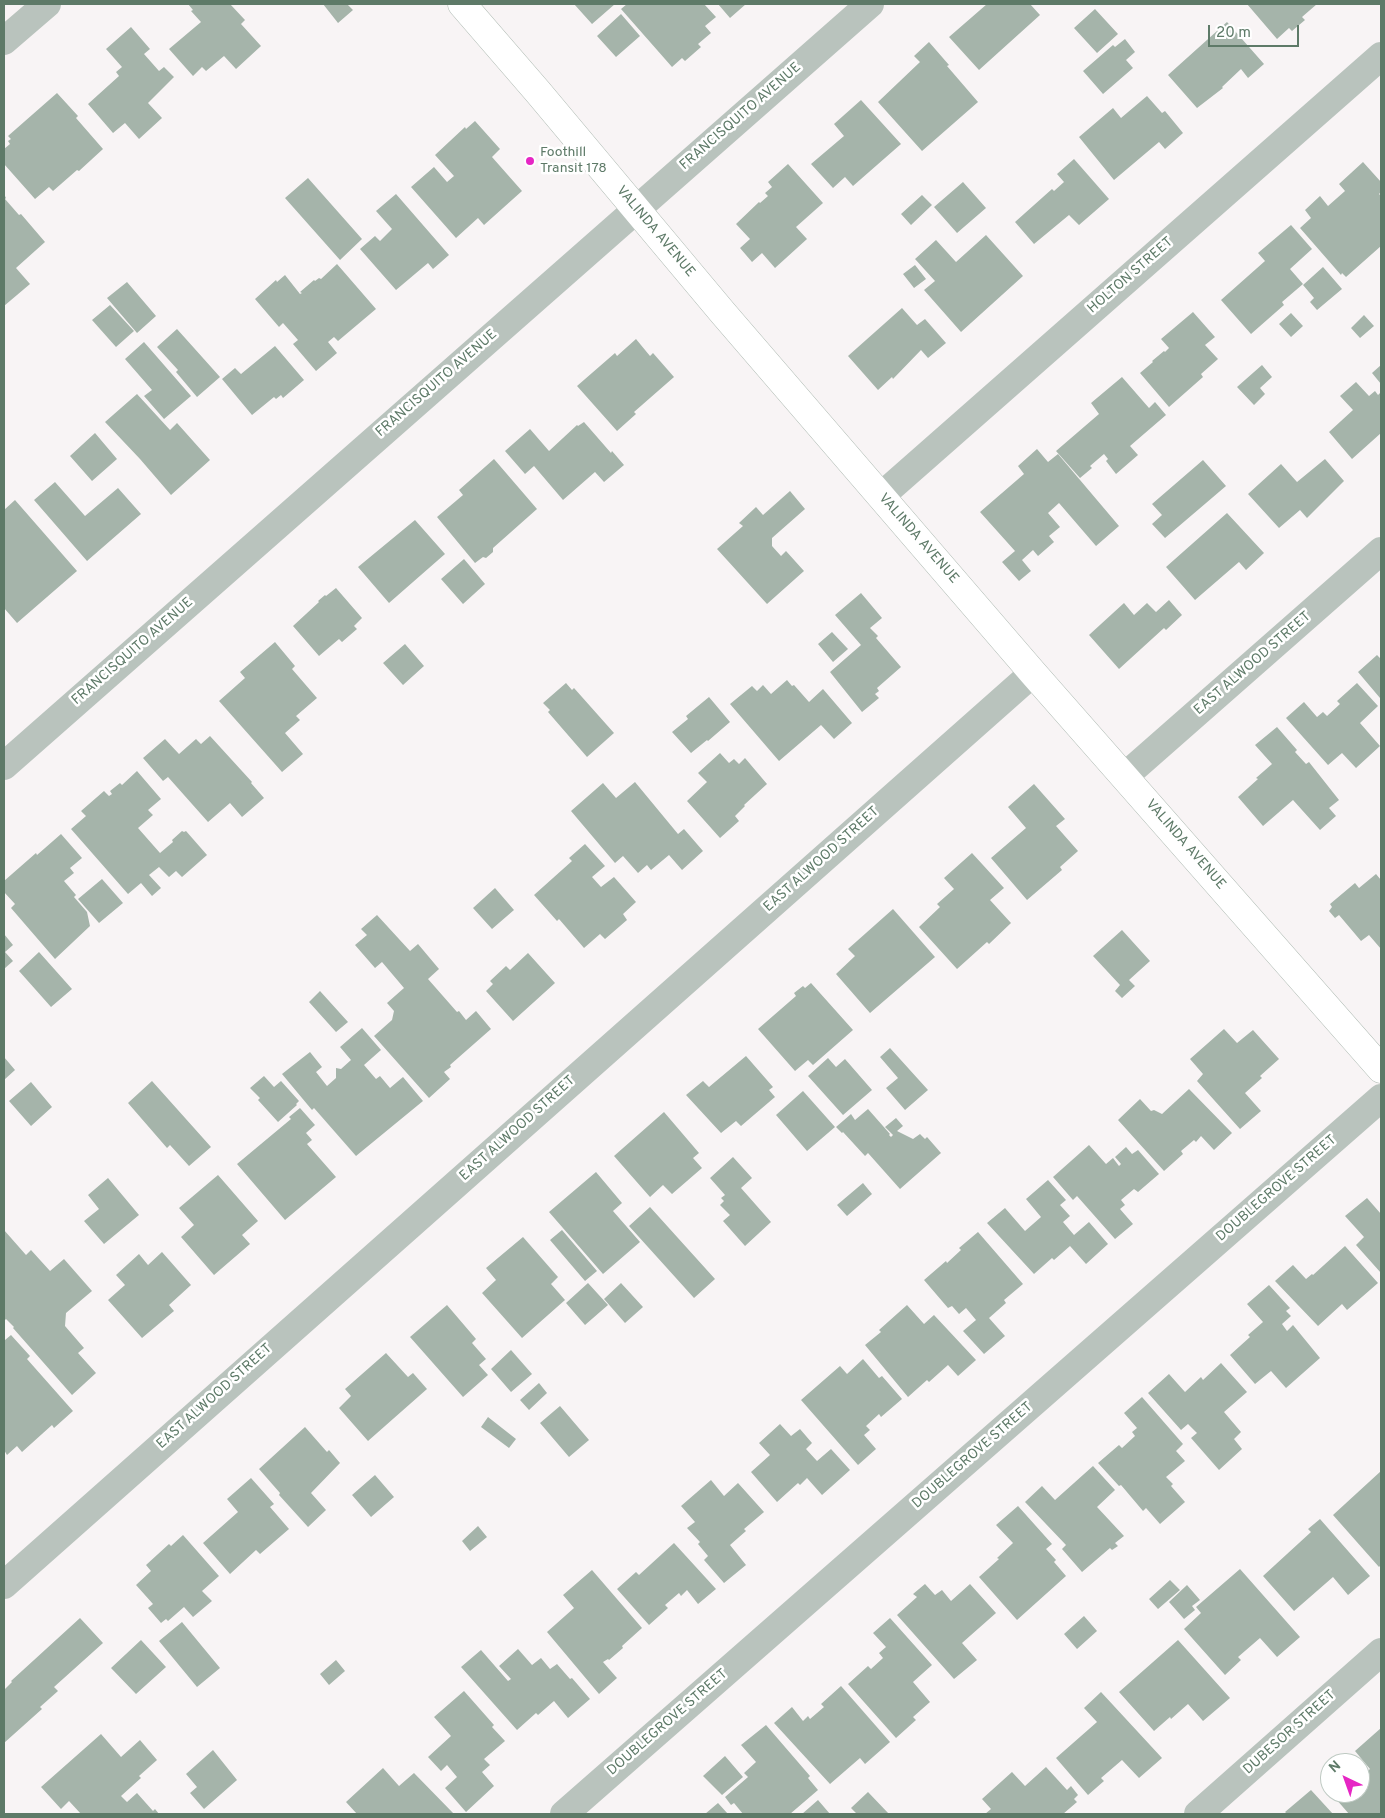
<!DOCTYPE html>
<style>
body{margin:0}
#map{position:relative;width:1385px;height:1818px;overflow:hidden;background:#f8f4f5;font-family:Overpass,sans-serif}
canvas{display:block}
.frame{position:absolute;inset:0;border:5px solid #5e7a68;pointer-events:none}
.north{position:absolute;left:1320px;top:1753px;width:50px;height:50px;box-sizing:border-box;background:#fff;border:1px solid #bfcac3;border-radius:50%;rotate:318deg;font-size:14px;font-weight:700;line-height:20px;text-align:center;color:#5e7a68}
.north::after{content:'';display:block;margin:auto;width:18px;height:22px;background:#e626c4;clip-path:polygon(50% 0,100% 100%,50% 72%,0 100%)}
.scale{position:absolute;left:1208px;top:25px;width:91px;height:22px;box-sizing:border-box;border:2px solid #5e7a68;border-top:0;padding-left:6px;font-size:15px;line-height:18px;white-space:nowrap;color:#5e7a68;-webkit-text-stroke:4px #fff;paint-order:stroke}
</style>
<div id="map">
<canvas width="1385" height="1818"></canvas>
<div class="frame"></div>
<div class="north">N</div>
<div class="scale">20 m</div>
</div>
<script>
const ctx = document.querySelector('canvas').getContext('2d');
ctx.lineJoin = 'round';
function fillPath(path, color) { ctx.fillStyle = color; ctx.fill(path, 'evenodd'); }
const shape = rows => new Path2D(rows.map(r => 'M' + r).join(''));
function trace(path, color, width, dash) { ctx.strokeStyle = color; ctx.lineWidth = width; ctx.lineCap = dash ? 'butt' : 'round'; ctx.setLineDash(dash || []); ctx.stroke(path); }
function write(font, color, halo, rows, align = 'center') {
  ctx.font = font + ' Overpass,sans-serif'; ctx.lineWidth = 5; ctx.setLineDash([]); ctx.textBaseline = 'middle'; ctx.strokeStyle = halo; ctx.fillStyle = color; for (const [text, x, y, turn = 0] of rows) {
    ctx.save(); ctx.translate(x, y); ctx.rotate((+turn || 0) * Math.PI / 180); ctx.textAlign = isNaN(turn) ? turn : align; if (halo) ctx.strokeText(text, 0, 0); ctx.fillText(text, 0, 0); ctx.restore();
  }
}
const building = shape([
 [188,4,230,4,245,20,241,24,261,46,236,69,224,56,206,71,202,67,193,76,169,49,201,22,191,11,193,10],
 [323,4,347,4,353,10,338,23],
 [574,4,615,4,592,24],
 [627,4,704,4,716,17,705,26,711,33,698,44,701,47,685,61,682,58,672,67,621,9],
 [718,4,746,4,730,18],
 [987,4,1030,4,1040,15,979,70,949,37],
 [1247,4,1317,4,1302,17,1305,20,1292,31,1289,28,1277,39],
 [1095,9,1118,34,1097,53,1074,28],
 [621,14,640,36,616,57,597,36],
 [1227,22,1264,64,1248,78,1241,69,1222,87,1223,88,1197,108,1168,75],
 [131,27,150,49,144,54,159,71,164,67,174,77,148,103,162,118,139,139,125,123,113,133,88,104,119,76,116,72,122,67,106,49],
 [1125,39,1135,52,1126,60,1133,68,1103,94,1083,71,1113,45,1115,47],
 [929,42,949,65,947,66,978,102,922,151,878,102,920,62,914,56],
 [57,93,78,116,76,118,103,149,79,171,77,170,53,191,49,187,35,199,4,164,4,149,10,144,8,141,11,139,8,136],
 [1147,96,1162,113,1165,111,1183,133,1165,149,1159,142,1114,180,1079,137,1113,108,1121,118],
 [861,100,901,144,853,186,845,177,833,188,811,164,844,136,834,124],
 [475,121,500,149,492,157,522,191,484,225,478,218,456,238,411,187,434,167,447,182,454,176,435,155,465,127,466,129],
 [1074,159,1109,199,1079,225,1069,215,1034,244,1015,222,1052,189,1054,191,1064,182,1057,174],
 [1363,162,1381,182,1381,192,1379,194,1381,196,1381,246,1346,277,1342,273,1341,275,1300,228,1311,218,1305,210,1320,196,1328,206,1345,191,1339,184],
 [788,164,823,203,796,227,807,239,775,268,762,253,752,262,740,248,750,239,736,224,759,202,760,203,768,196,765,193,772,187,768,182],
 [308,178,362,239,340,260,285,198],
 [963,182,986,208,957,233,934,207],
 [4,194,6,198,5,199,19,215,21,214,45,242,16,268,30,284,4,306],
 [396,194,449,255,433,269,428,263,396,290,360,249,375,236,380,241,392,229,376,211],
 [922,195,932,205,911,225,901,214],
 [1291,225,1312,249,1290,269,1303,284,1282,302,1284,305,1251,334,1221,300,1265,261,1258,253],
 [986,235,1023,276,961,332,924,290,935,281,915,259,936,240,956,262],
 [337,264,376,309,338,341,334,337,328,342,337,353,316,371,293,344,298,340,283,323,279,327,255,299,276,280,277,282,285,275,300,294,302,293,300,292,314,280,315,281,319,278,321,279],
 [915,265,926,279,914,288,903,274],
 [1323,267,1342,289,1317,310,1310,302,1314,298,1303,285],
 [127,282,156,316,137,333,107,298],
 [110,305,134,331,116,347,92,320],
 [902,308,917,325,925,319,946,343,928,358,921,350,893,379,892,377,878,390,848,356],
 [1193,312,1215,337,1205,345,1218,359,1201,374,1203,377,1169,407,1140,373,1153,362,1152,361,1164,351,1165,352,1169,348,1161,339],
 [1291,313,1303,326,1291,337,1279,324],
 [1364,315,1374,326,1360,338,1351,328],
 [177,329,220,377,197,397,176,372,178,370,157,347],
 [636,339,650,356,653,353,674,377,634,412,636,414,617,431,577,386,615,353,617,356],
 [144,342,191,396,164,419,144,396,152,390,125,359],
 [275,346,304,380,283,398,281,395,276,399,274,397,252,415,222,379,235,368,241,374],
 [1262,365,1272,377,1260,388,1265,394,1254,405,1237,387],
 [1381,365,1381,384,1372,373],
 [1122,377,1149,408,1155,402,1166,415,1130,446,1138,455,1116,474,1106,461,1108,459,1104,454,1090,466,1092,468,1080,478,1056,451,1099,414,1091,403],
 [1356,382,1369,396,1375,391,1378,395,1381,392,1381,433,1352,459,1329,432,1353,410,1340,396],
 [137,394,170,430,177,423,210,460,171,495,140,459,105,422],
 [584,422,611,453,612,451,624,465,604,482,595,472,563,500,534,466,525,474,505,451,530,429,549,451,577,425,578,426],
 [95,433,117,459,92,481,70,456],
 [1037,449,1048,462,1058,454,1119,526,1096,546,1059,503,1048,513,1060,527,1049,536,1054,542,1038,556,1033,550,1022,560,1031,571,1019,581,1002,562,1015,551,980,512,1024,474,1018,466],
 [494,459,537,509,493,548,493,552,486,558,483,557,475,563,437,517,463,495,459,490],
 [1325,459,1344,481,1307,518,1300,510,1279,528,1248,494,1281,464,1297,482],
 [1203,460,1226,486,1165,538,1152,524,1162,515,1152,504],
 [55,482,85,516,118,488,141,514,87,561,34,500],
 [790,491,805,509,772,538,772,546,781,556,786,551,804,571,767,604,717,549,743,526,739,523,756,507,763,515],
 [15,500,77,571,17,623,4,608,4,528,5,528,4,526,4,510],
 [1227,513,1264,553,1246,570,1239,562,1195,600,1166,567],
 [415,520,445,554,389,603,358,567],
 [464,559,485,584,463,604,441,579],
 [336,588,362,618,354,626,357,629,342,642,339,639,319,656,293,626,319,602,318,601,325,595,326,596],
 [861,593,882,618,870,628,878,636,876,638,901,667,877,688,879,691,875,694,879,698,862,712,830,672,861,645,835,615],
 [1169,600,1182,615,1166,630,1164,628,1119,669,1089,635,1124,603,1134,615,1147,603,1156,612],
 [832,632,848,649,833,662,818,644],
 [275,642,295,666,292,669,317,698,296,716,300,720,285,733,303,754,282,772,219,701,245,678,240,672],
 [405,644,424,666,403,685,383,663],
 [1377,655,1380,658,1381,657,1380,698,1358,672],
 [787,680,792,686,794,685,809,702,823,689,852,723,834,739,821,725,779,761,730,704,752,686,757,691,763,685,771,694],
 [566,683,572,690,574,688,614,733,587,757,548,712,550,710,543,703],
 [1357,683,1378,706,1360,723,1380,746,1356,768,1342,753,1328,765,1286,718,1304,702,1317,717,1323,712,1327,716,1340,704,1337,701],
 [709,697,730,722,708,741,707,740,691,753,672,732,688,719,686,716],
 [1277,727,1297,750,1295,752,1306,764,1309,762,1339,800,1329,808,1336,816,1320,830,1293,800,1263,826,1238,797,1258,779,1256,778,1272,764,1255,745],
 [210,736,252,782,251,783,264,798,242,817,230,803,208,822,168,777,163,781,143,758,165,739,179,754,196,739,201,744],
 [720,753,729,763,734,759,739,764,745,758,767,784,744,805,745,806,735,816,739,821,720,838,687,801,707,782,698,773],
 [137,771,161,799,148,810,153,815,138,828,160,853,173,842,172,840,182,831,184,832,186,831,207,855,182,877,176,871,169,877,159,867,149,875,161,888,152,896,141,883,128,894,71,829,86,816,81,811,104,791,109,796,112,794,110,791,120,783,122,785],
 [635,782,678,834,684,829,703,851,682,870,669,855,651,870,647,865,638,873,623,856,615,863,571,811,603,783,616,798],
 [1034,784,1065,819,1056,826,1078,851,1060,867,1062,870,1027,900,991,858,1026,828,1008,807],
 [61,834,82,858,70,868,74,873,64,881,76,895,74,897,87,912,90,926,55,959,11,908,15,904,4,892,4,881,36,853,37,855],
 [585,844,605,866,592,877,601,887,614,877,636,902,623,914,627,920,605,939,600,934,584,948,559,919,557,921,534,895,572,861,569,858],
 [972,853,1004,888,990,900,1011,923,989,944,987,942,957,969,919,927,940,907,937,904,954,889,944,878],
 [1376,874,1381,880,1381,949,1369,935,1361,941,1339,915,1335,918,1329,911,1332,907,1330,904,1355,883,1359,888],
 [102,879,123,903,99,923,78,899],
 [495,888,514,910,492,929,473,908],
 [893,909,935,957,870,1013,836,974,855,956,848,949],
 [377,915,410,951,418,944,439,969,428,979,457,1012,459,1011,466,1020,476,1011,491,1029,450,1065,451,1067,444,1072,450,1079,429,1098,374,1036,392,1020,394,1011,387,1003,404,988,382,962,375,968,355,945,367,935,361,929],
 [1122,930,1150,961,1129,980,1135,986,1122,998,1115,991,1120,985,1093,956],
 [4,934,13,945,5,952,13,961,4,969],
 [39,952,72,989,51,1007,19,971],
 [528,953,555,983,513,1021,486,991,493,984,490,981,506,966,510,970],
 [811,983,853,1030,813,1065,808,1060,795,1071,758,1029,796,996,794,993,803,986,805,988],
 [320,991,348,1022,336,1032,309,1002],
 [362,1028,381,1050,364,1065,376,1079,380,1076,390,1088,403,1077,423,1101,356,1156,314,1108,312,1110,282,1074,310,1052,322,1067,316,1072,327,1086,336,1078,336,1068,341,1069,351,1060,340,1047],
 [1224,1029,1237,1043,1253,1030,1279,1059,1260,1076,1262,1078,1245,1093,1261,1111,1240,1129,1197,1081,1203,1074,1190,1059],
 [890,1048,928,1090,905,1110,886,1088,898,1078,880,1057],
 [746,1056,773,1087,769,1090,775,1097,741,1126,736,1121,721,1133,686,1095,703,1081,709,1087],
 [4,1057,15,1070,4,1080],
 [828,1058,836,1067,845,1059,872,1090,843,1115,808,1076],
 [264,1076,274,1087,281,1081,299,1101,296,1104,297,1105,278,1122,258,1100,260,1098,250,1088],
 [152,1081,211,1147,189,1166,170,1145,167,1148,128,1103],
 [31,1082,52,1107,31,1126,9,1101],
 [1189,1089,1232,1133,1214,1150,1201,1136,1196,1142,1194,1140,1181,1151,1183,1154,1164,1171,1118,1120,1140,1099,1151,1111,1154,1110,1162,1114],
 [803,1091,835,1127,807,1151,776,1115],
 [300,1108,315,1125,306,1133,312,1140,307,1144,336,1177,285,1220,237,1164,291,1119,289,1117],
 [868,1109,890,1134,889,1135,891,1137,893,1135,885,1127,896,1118,903,1126,897,1131,913,1139,920,1134,925,1139,927,1137,941,1153,900,1189,868,1153,865,1156,843,1132,842,1133,836,1127,851,1114,855,1120],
 [664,1112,699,1153,693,1158,702,1168,672,1194,663,1185,650,1197,614,1156],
 [1089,1145,1106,1164,1113,1158,1119,1166,1121,1164,1115,1157,1126,1147,1132,1154,1138,1150,1159,1174,1138,1192,1134,1189,1121,1200,1125,1205,1120,1209,1133,1224,1115,1239,1077,1196,1073,1200,1053,1177],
 [733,1157,752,1178,741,1188,771,1222,745,1246,723,1221,730,1215,720,1205,724,1201,721,1198,725,1195,710,1178],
 [596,1172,622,1203,613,1211,640,1242,603,1274,549,1212],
 [218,1175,258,1221,242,1235,250,1244,214,1275,181,1237,194,1225,179,1208],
 [108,1178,139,1215,104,1244,84,1221,99,1209,88,1195],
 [1048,1180,1066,1200,1060,1205,1070,1216,1063,1222,1074,1235,1089,1222,1108,1244,1086,1264,1070,1246,1054,1260,1052,1258,1034,1274,987,1223,1005,1208,1025,1231,1041,1217,1026,1199],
 [863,1183,872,1194,847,1216,837,1205],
 [1367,1198,1381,1214,1381,1273,1356,1245,1364,1237,1345,1216],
 [650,1207,715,1279,694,1298,629,1226],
 [4,1230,26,1255,31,1250,50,1271,64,1259,92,1291,66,1313,65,1326,84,1348,78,1353,96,1373,72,1395,13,1328,14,1327,6,1319,4,1321],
 [562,1230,597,1271,585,1281,550,1240],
 [978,1232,1023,1284,1004,1300,1006,1303,989,1318,1005,1336,984,1354,963,1331,976,1320,966,1308,959,1314,952,1306,948,1308,924,1280,946,1261,947,1263,961,1250,959,1248],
 [523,1237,558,1277,551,1284,565,1300,522,1338,482,1293,496,1280,486,1268],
 [1345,1246,1378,1283,1347,1310,1342,1304,1318,1326,1275,1281,1293,1265,1306,1279,1312,1274,1313,1275],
 [162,1252,191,1285,169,1305,174,1311,142,1338,108,1300,125,1285,116,1275,139,1254,148,1265],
 [588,1283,608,1305,585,1325,566,1303],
 [621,1283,643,1307,625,1323,604,1299],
 [1269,1285,1290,1308,1286,1311,1291,1316,1282,1324,1287,1331,1293,1325,1320,1358,1286,1388,1271,1371,1255,1384,1230,1355,1250,1337,1248,1335,1263,1322,1247,1304],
 [447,1305,476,1339,472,1343,486,1359,479,1365,488,1375,463,1397,410,1337],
 [907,1305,924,1324,934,1315,976,1360,958,1376,948,1365,929,1382,927,1380,908,1397,865,1345,881,1332,879,1330],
 [11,1335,30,1356,27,1359,73,1411,54,1428,52,1425,22,1452,17,1446,7,1455,4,1450,4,1339,5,1340],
 [511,1350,532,1374,511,1392,491,1369],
 [386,1353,408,1377,413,1373,427,1389,368,1441,339,1408,351,1396,345,1389],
 [863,1359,879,1378,882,1376,902,1399,881,1417,879,1414,866,1426,870,1430,864,1435,876,1449,858,1465,801,1400,840,1366,847,1374],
 [1221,1363,1247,1392,1224,1412,1241,1432,1234,1439,1242,1449,1219,1470,1191,1438,1197,1433,1188,1424,1181,1430,1148,1393,1169,1374,1185,1392,1201,1377,1203,1380],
 [539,1383,547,1393,529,1410,520,1400],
 [1142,1397,1183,1444,1176,1451,1185,1461,1166,1477,1173,1484,1171,1486,1185,1502,1160,1524,1146,1508,1143,1511,1121,1485,1119,1486,1098,1463,1119,1445,1122,1448,1135,1436,1132,1432,1137,1428,1124,1413],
 [560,1406,589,1440,569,1457,540,1423],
 [488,1417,516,1439,509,1448,481,1427],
 [780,1424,791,1436,800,1429,812,1443,806,1449,817,1461,831,1449,850,1470,822,1495,807,1478,800,1485,798,1483,777,1502,751,1472,770,1455,759,1443],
 [305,1427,327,1452,329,1450,340,1463,311,1493,326,1510,308,1527,279,1495,280,1493,259,1469],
 [1093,1466,1115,1490,1097,1507,1124,1536,1115,1543,1118,1546,1112,1550,1110,1548,1082,1572,1062,1549,1066,1545,1025,1502,1042,1486,1055,1500],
 [1381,1471,1381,1565,1379,1567,1333,1515],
 [375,1475,394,1497,371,1517,352,1495],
 [251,1478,274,1504,270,1507,289,1529,260,1554,256,1550,230,1574,203,1543,238,1512,227,1499],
 [711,1480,724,1496,738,1483,764,1512,744,1529,746,1531,730,1545,746,1565,724,1583,704,1560,708,1556,698,1544,700,1542,687,1528,695,1522,681,1506],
 [1018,1506,1052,1544,1046,1549,1056,1560,1054,1562,1066,1576,1017,1620,979,1577,999,1559,997,1558,1013,1543,996,1525],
 [1320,1519,1370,1576,1348,1595,1333,1577,1294,1611,1263,1576,1311,1532,1308,1529],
 [478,1526,487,1537,470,1551,462,1541],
 [183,1535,219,1576,202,1591,212,1601,193,1617,184,1607,168,1621,166,1619,161,1623,148,1608,153,1604,136,1585,151,1571,146,1565,169,1544,171,1546],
 [674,1543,716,1589,698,1604,687,1590,681,1596,679,1593,665,1605,668,1608,649,1625,617,1589,636,1572,639,1575],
 [1240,1569,1300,1637,1277,1657,1260,1638,1238,1657,1241,1660,1225,1675,1184,1629,1201,1613,1196,1607],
 [592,1570,642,1628,622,1646,623,1648,609,1660,608,1659,603,1662,617,1678,599,1694,547,1632,574,1608,563,1595],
 [1170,1580,1180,1590,1158,1609,1149,1599],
 [925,1584,935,1595,942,1590,951,1601,970,1584,996,1613,962,1643,977,1660,954,1679,897,1615,917,1597,913,1594],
 [1187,1585,1200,1600,1192,1606,1195,1610,1184,1619,1169,1602],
 [1084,1616,1097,1631,1077,1649,1064,1634],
 [80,1618,103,1643,54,1687,58,1691,40,1707,42,1709,4,1743,4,1690,12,1682,11,1681],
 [890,1618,932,1665,913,1682,930,1702,913,1717,916,1720,896,1738,848,1684,868,1666,871,1669,883,1658,879,1653,886,1647,873,1633],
 [182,1622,220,1668,197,1687,159,1641],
 [141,1640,166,1667,136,1694,111,1668],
 [1178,1640,1230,1698,1203,1721,1188,1704,1171,1719,1170,1717,1154,1731,1119,1692],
 [518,1649,532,1665,541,1658,550,1669,557,1664,570,1679,572,1678,590,1699,568,1718,554,1701,538,1715,536,1713,517,1730,461,1667,481,1650,508,1681,511,1679,499,1666],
 [336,1660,345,1671,329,1685,320,1674],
 [841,1686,890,1742,865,1764,860,1758,830,1784,774,1723,792,1707,803,1721,808,1716,810,1719,824,1707,821,1704],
 [464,1691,494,1725,492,1727,505,1741,484,1759,490,1765,482,1772,494,1786,466,1812,445,1788,457,1777,447,1765,441,1771,428,1757,451,1736,434,1717],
 [1101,1692,1162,1758,1139,1778,1122,1760,1101,1778,1104,1781,1088,1795,1056,1758,1097,1722,1084,1708],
 [766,1725,810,1776,808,1778,818,1790,790,1814,743,1814,734,1803,731,1805,725,1797,748,1777,744,1773,756,1762,741,1745],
 [1381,1728,1381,1814,1349,1814,1336,1799,1343,1793,1360,1793,1360,1778,1370,1769,1355,1751],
 [101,1734,121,1757,140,1740,157,1760,139,1776,141,1778,121,1796,127,1802,137,1793,153,1811,155,1809,159,1814,81,1814,69,1801,61,1809,41,1787],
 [213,1750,237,1780,204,1809,190,1793,197,1787,186,1774],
 [725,1756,743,1777,722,1795,703,1776],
 [1046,1767,1067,1790,1071,1786,1078,1795,1074,1799,1077,1802,1063,1814,985,1814,991,1809,982,1799,1012,1772,1025,1786],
 [383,1768,399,1786,414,1773,454,1814,357,1814,346,1802],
 [1311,1790,1333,1814,1287,1814,1285,1812],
 [868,1792,889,1814,857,1814,851,1808],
 [818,1800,830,1814,802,1814],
 [718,1803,728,1814,705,1814]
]);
const minor = shape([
 [4,41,47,4],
 [881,496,1381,56],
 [1125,776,1381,551],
 [4,1585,1033,673],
 [564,1814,1381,1098],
 [1198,1814,1381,1652]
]);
const tertiary = shape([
 [4,766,870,4]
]);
const secondary = shape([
 [462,4,538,92,723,313,1033,673,1381,1069]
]);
const markers = [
 [530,161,5,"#e626c4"]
];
const streetNames = [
 ["FRANCISQUITO AVENUE",741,117,-41],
 ["VALINDA AVENUE",655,232,50],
 ["HOLTON STREET",1131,276,-41],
 ["FRANCISQUITO AVENUE",437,384,-41],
 ["VALINDA AVENUE",918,539,49],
 ["FRANCISQUITO AVENUE",133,652,-41],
 ["EAST ALWOOD STREET",1253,664,-41],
 ["VALINDA AVENUE",1185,845,49],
 ["EAST ALWOOD STREET",822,860,-42],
 ["EAST ALWOOD STREET",518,1129,-42],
 ["DOUBLEGROVE STREET",1277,1189,-41],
 ["EAST ALWOOD STREET",215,1397,-42],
 ["DOUBLEGROVE STREET",973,1456,-41],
 ["DOUBLEGROVE STREET",668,1723,-41],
 ["DUBESOR STREET",1290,1733,-42]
];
const poiNames = [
 ["Foothill",540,153],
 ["Transit 178",540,169]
];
fillPath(building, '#a5b4aa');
trace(secondary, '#acb8b0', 29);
trace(minor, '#b9c3bd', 28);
trace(tertiary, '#b9c3bd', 28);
trace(secondary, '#fff', 28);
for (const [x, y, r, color] of markers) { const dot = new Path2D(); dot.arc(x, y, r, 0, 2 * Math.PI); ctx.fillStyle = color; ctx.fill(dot); trace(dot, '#fff', 2); }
write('14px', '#5e7a68', '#fff', streetNames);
write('14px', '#5e7a68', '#fff', poiNames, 'left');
</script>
